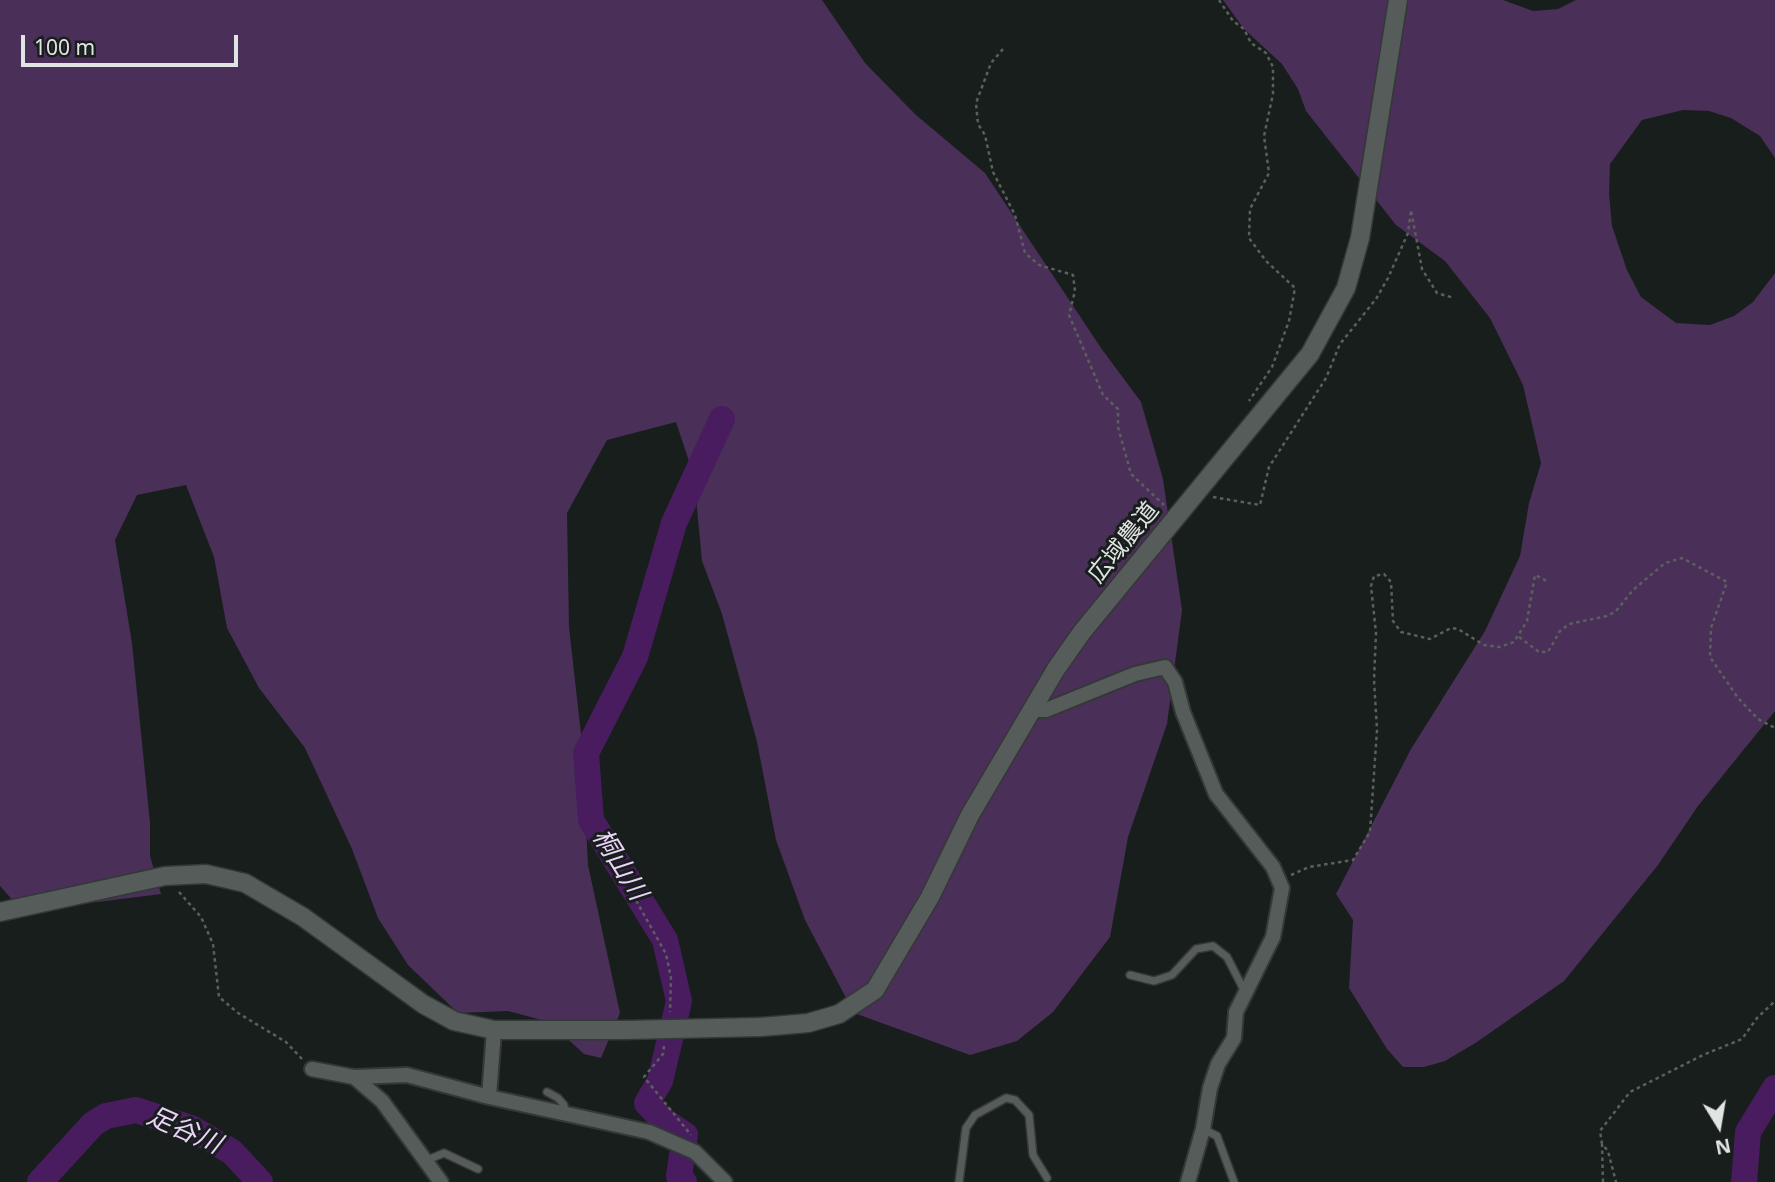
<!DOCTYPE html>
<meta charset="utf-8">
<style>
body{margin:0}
#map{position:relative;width:1775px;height:1182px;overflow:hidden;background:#181e1c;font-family:"Noto Sans",sans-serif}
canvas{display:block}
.north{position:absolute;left:1684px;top:1091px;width:70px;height:70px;-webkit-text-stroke:5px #181e1c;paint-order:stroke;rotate:169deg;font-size:19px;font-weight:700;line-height:28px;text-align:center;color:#e0e4e2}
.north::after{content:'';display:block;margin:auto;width:24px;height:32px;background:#e0e4e2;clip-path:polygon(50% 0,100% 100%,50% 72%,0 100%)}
.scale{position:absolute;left:21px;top:35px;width:217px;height:32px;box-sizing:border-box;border:4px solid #e0e4e2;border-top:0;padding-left:9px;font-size:21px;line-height:24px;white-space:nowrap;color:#e0e4e2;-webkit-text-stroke:5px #181e1c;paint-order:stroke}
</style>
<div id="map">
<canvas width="1775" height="1182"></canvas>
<div class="north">N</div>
<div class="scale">100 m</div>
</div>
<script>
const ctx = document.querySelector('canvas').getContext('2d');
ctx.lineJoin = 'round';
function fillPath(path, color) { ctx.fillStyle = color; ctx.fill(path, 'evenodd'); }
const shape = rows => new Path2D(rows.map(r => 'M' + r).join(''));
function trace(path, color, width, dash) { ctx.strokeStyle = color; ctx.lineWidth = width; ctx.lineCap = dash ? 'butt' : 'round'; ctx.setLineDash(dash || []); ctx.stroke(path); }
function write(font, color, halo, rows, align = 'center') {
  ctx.font = font + ' "Noto Sans","Noto Sans JP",sans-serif'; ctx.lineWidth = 6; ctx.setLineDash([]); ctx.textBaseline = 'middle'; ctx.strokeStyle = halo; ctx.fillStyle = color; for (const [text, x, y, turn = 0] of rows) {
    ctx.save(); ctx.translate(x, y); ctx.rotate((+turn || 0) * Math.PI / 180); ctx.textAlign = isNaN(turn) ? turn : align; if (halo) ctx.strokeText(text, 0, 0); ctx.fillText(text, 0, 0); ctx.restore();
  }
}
const green = shape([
 [0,0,822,0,865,63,916,115,985,173,1101,348,1141,402,1163,479,1182,610,1167,724,1128,837,1110,937,1053,1012,1017,1041,970,1055,854,1013,805,920,776,840,757,742,722,614,702,561,694,476,676,422,607,440,567,513,569,627,582,743,588,865,620,1013,601,1058,584,1054,549,1022,508,1011,458,1013,408,965,378,918,352,849,305,748,259,688,227,628,214,557,186,485,137,495,115,540,132,643,150,823,150,856,161,894,74,905,17,905,0,886],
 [1223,0,1503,0,1533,11,1558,9,1576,0,1775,0,1775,158,1760,136,1731,118,1709,111,1683,110,1642,120,1610,164,1609,194,1612,226,1627,270,1641,297,1676,323,1710,325,1734,316,1753,302,1775,273,1775,711,1698,806,1658,865,1564,981,1477,1042,1445,1061,1424,1067,1403,1067,1387,1049,1349,988,1353,920,1336,894,1411,749,1485,631,1520,556,1529,503,1541,463,1523,385,1490,318,1445,261,1396,225,1306,111,1298,89,1282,64,1244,29]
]);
const river = shape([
 [40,1182,93,1124,106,1116,136,1110,191,1128,232,1152,260,1182],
 [684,1182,679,1176,685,1135,663,1120,647,1103,660,1081,679,1001,665,940,591,820,586,753,635,657,674,523,722,419],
 [1744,1182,1748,1132,1775,1088]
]);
const path = shape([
 [1219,0,1233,21,1244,29,1251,43,1266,53,1273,67,1273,94,1264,136,1269,173,1250,209,1249,238,1266,261,1295,288,1289,321,1272,367,1249,401],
 [1003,49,991,63,976,103,978,124,985,135,993,172,1015,215,1025,253,1039,265,1073,275,1075,291,1069,315,1103,395,1118,409,1118,427,1131,474,1164,505],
 [1213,497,1260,505,1269,467,1326,378,1340,344,1376,299,1388,278,1408,233,1411,210,1422,269,1437,293,1454,298],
 [1519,637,1539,652,1548,652,1560,631,1569,624,1607,616,1616,611,1633,590,1665,563,1682,558,1727,582,1711,628,1710,657,1738,698,1758,719,1775,728],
 [619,870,666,954,671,978,670,1012],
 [1291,875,1309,867,1353,860,1370,832,1377,730,1374,680,1376,633,1371,586,1374,576,1384,574,1391,582,1393,621,1401,632,1430,639,1451,628,1458,629,1484,645,1500,647,1514,642,1527,621,1535,575,1547,581],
 [179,892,201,917,213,944,219,997,238,1013,286,1042,302,1059],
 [664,1046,663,1054,644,1077,691,1135],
 [1602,1144,1600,1131,1630,1092,1703,1055,1742,1039,1757,1018,1775,1001],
 [1603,1182,1602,1144,1608,1151,1616,1182]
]);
const service = shape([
 [1130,975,1154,981,1172,975,1196,949,1213,946,1227,957,1245,992],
 [547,1092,558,1098,564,1105,565,1112],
 [1203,1129,1217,1136,1234,1182],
 [425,1161,444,1153,478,1169],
 [959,1182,966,1128,975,1115,1006,1098,1015,1100,1029,1115,1033,1155,1047,1178]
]);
const minor = shape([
 [1031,710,1046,710,1135,674,1165,667,1175,682,1183,712,1216,794,1273,867,1282,888,1273,937,1236,1012,1234,1038,1218,1064,1210,1088,1203,1129,1188,1182],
 [312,1069,354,1077,407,1075,489,1097,649,1132,695,1152,725,1182],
 [354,1077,382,1101,441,1182],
 [489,1097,494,1030]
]);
const tertiary = shape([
 [0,912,165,876,206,874,245,883,303,917,423,1004,454,1021,494,1030,625,1030],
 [761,1027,808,1023,839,1014,875,990,930,897,970,815,1056,669,1082,632,1310,354,1346,288,1360,238,1398,0]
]);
const tertiaryBridge = shape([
 [625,1030,761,1027]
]);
const streetNames = [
 ["広域農道",1124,543,-51]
];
const waterNames = [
 ["桐山川",619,865,58],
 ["足谷川",184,1131,24]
];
fillPath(green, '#4a2f58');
trace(river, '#491c5f', 26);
trace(service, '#343837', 10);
trace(minor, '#343837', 18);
trace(tertiary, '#343837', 21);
trace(path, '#5b605e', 2.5, [3.5, 3.5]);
trace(service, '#555c59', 7);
trace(minor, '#555c59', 14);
trace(tertiary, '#555c59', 18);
trace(tertiaryBridge, '#343837', 21, []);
trace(tertiaryBridge, '#555c59', 18);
write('24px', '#e0e4e2', '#181e1c', streetNames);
write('italic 26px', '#ebd2f9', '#181e1c', waterNames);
</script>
